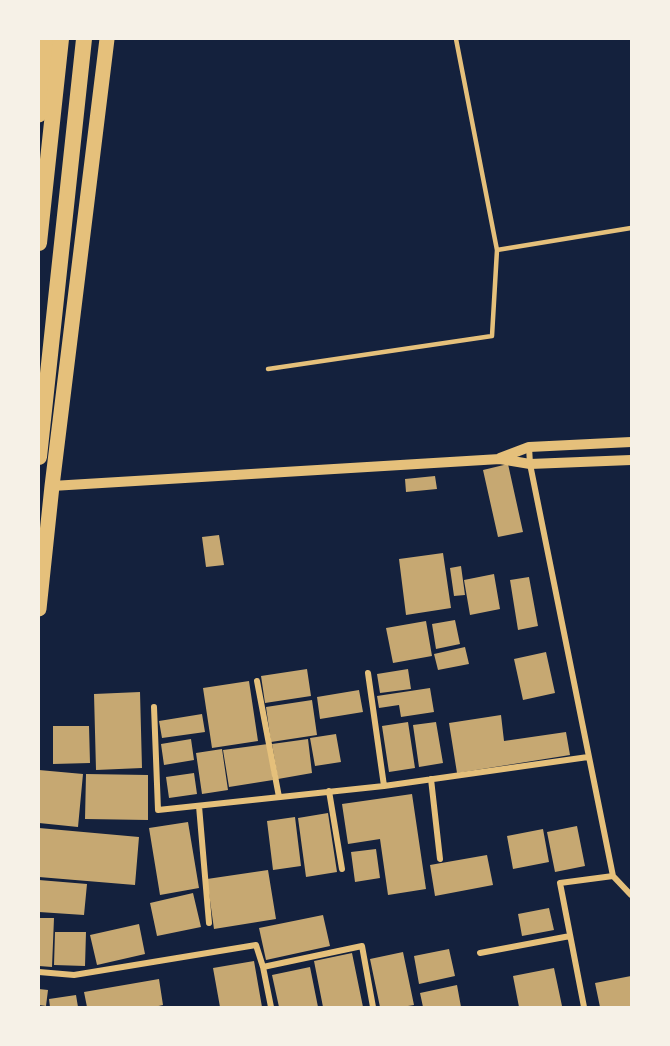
<!DOCTYPE html>
<style>
body{margin:0}
#map{position:relative;width:670px;height:1046px;overflow:hidden;background:#14213d;font-family:"PT Serif",serif}
canvas{display:block}
.frame{position:absolute;inset:0;border:40px solid #f6f1e7;pointer-events:none}
</style>
<div id="map">
<canvas width="670" height="1046"></canvas>
<div class="frame"></div>
</div>
<script>
const ctx = document.querySelector('canvas').getContext('2d');
ctx.lineJoin = 'round';
function fillPath(path, color) { ctx.fillStyle = color; ctx.fill(path, 'evenodd'); }
const shape = rows => new Path2D(rows.map(r => 'M' + r).join(''));
function trace(path, color, width, dash) { ctx.strokeStyle = color; ctx.lineWidth = width; ctx.lineCap = dash ? 'butt' : 'round'; ctx.setLineDash(dash || []); ctx.stroke(path); }
const building = shape([
 [508,464,523,532,498,537,483,470],
 [435,476,437,489,406,492,405,479],
 [219,535,224,565,206,567,202,537],
 [443,553,451,608,406,615,399,559],
 [461,566,465,595,454,596,450,568],
 [494,574,500,609,470,615,464,580],
 [529,577,538,626,518,630,510,580],
 [455,620,460,644,436,649,432,624],
 [426,621,432,656,393,663,386,628],
 [465,647,469,664,438,670,434,654],
 [546,652,555,693,523,700,514,659],
 [307,669,311,696,265,703,261,676],
 [408,669,411,689,380,693,377,674],
 [249,681,258,741,212,748,203,688],
 [430,688,434,712,401,717,399,705,379,708,377,696],
 [359,690,363,712,320,719,317,697],
 [140,692,142,768,96,770,94,694],
 [312,700,317,735,271,742,266,707],
 [202,714,205,732,162,738,159,721],
 [501,715,504,741,566,732,570,755,457,773,449,723],
 [408,722,415,768,389,772,382,726],
 [436,722,443,763,419,767,413,725],
 [53,726,89,726,90,763,53,764],
 [336,734,341,762,315,766,310,738],
 [191,739,194,760,164,765,161,744],
 [308,739,312,773,278,779,272,744],
 [268,744,273,780,229,787,223,750],
 [222,749,228,790,202,794,196,753],
 [39,770,83,774,78,827,39,823],
 [194,773,197,794,169,798,166,777],
 [86,774,148,775,148,820,85,819],
 [412,794,426,889,388,895,380,839,348,844,342,804],
 [328,813,337,872,306,877,298,818],
 [295,817,301,866,273,870,267,821],
 [188,822,199,888,160,895,149,828],
 [577,826,585,866,555,872,547,832],
 [39,828,139,837,135,885,39,877],
 [543,829,549,862,513,869,507,836],
 [376,849,380,878,355,882,351,852],
 [487,855,493,885,435,896,430,865],
 [268,870,276,919,214,929,207,879],
 [39,880,87,884,84,915,39,912],
 [193,893,201,927,157,936,150,903],
 [549,908,554,930,522,936,518,914],
 [323,915,330,946,266,960,259,928],
 [39,918,54,918,52,967,39,966],
 [139,924,145,954,97,965,90,935],
 [55,932,86,932,85,966,54,965],
 [449,949,455,976,419,984,414,956],
 [403,952,414,1005,402,1007,380,1007,370,959],
 [352,953,363,1007,323,1007,314,961],
 [254,961,262,1007,220,1007,213,968],
 [310,967,318,1007,279,1007,272,975],
 [554,968,562,1006,519,1007,513,976],
 [631,976,631,1007,600,1007,595,983],
 [159,979,163,1005,154,1007,87,1007,84,992],
 [457,985,461,1007,423,1007,420,993],
 [39,989,48,990,46,1006,39,1005],
 [76,995,78,1007,50,1007,49,999]
]);
const service = shape([
 [497,250,631,228],
 [268,369,492,336,497,250,456,39]
]);
const minor = shape([
 [529,447,530,464,613,876,631,895],
 [368,673,384,786],
 [257,681,279,797],
 [154,707,158,810,384,786,588,757],
 [431,779,440,859],
 [329,791,342,869],
 [199,806,209,923],
 [480,953,570,936],
 [263,967,271,1007],
 [39,972,74,975,256,945,263,967,362,946,373,1007],
 [584,1007,560,883,613,876]
]);
const tertiary = shape([
 [500,458,529,447,631,442],
 [52,486,500,459,530,464,631,460]
]);
const primary = shape([
 [39,115,47,39],
 [39,609,52,486,107,39]
]);
const trunk = shape([
 [39,243,61,39],
 [39,457,84,39]
]);
fillPath(building, '#c6a872');
trace(service, '#e5c07b', 4.5);
trace(minor, '#e5c07b', 6);
trace(tertiary, '#e5c07b', 10);
trace(primary, '#e5c07b', 15);
trace(trunk, '#e5c07b', 16);
</script>
